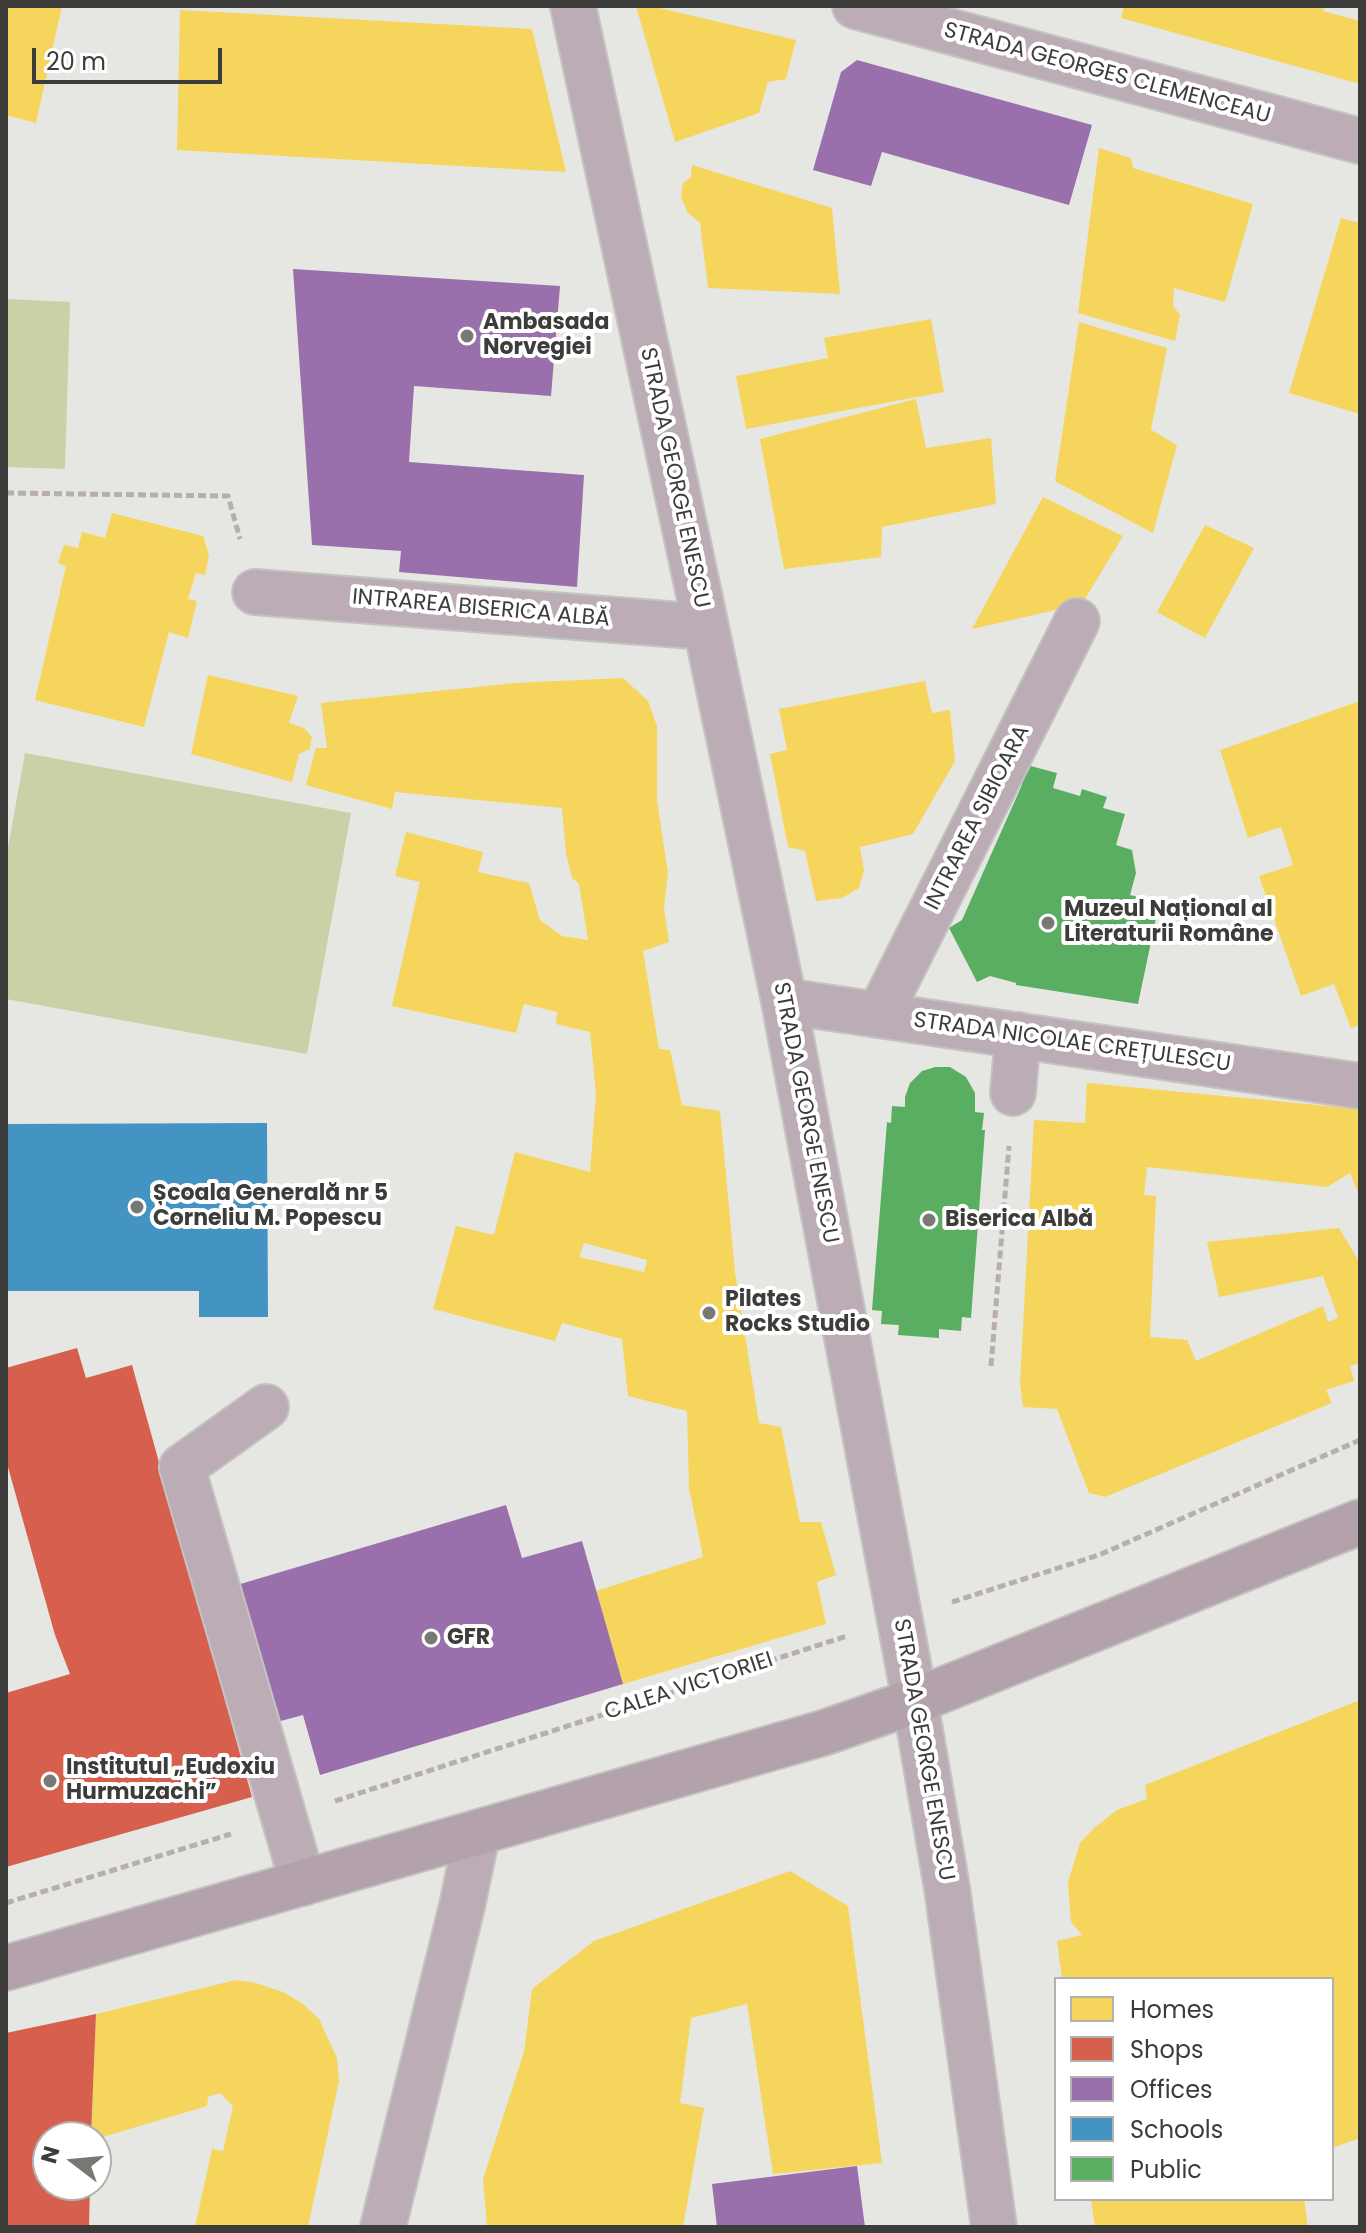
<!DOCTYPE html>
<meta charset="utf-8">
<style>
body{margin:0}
#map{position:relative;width:1366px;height:2233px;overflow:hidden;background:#e6e7e2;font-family:Poppins,sans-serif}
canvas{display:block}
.frame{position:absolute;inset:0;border:8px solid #3c3d3a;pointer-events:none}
.legend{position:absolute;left:1054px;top:1977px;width:280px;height:224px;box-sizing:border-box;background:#fff;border:2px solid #b1b1b0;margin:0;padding:10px 14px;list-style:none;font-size:24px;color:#3c3d3a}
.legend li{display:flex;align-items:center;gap:16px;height:40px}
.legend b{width:40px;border:2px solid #b1b1b0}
.north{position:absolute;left:32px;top:2121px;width:80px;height:80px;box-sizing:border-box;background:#fff;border:2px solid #b1b1b0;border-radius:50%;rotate:286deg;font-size:22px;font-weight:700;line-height:32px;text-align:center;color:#3c3d3a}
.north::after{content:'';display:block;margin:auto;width:28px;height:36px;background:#787875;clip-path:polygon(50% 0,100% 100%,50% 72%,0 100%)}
.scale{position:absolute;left:32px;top:48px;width:190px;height:36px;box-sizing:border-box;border:4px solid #3c3d3a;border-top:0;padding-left:10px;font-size:24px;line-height:28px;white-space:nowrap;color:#3c3d3a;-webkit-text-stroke:6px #fff;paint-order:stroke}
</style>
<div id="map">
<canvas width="1366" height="2233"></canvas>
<div class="frame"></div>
<ul class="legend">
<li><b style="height:22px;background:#f6d55c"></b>Homes</li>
<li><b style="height:22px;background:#d6604d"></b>Shops</li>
<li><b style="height:22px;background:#9970ab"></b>Offices</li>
<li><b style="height:22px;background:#4393c3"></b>Schools</li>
<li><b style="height:22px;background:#5aae61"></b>Public</li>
</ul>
<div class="north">N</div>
<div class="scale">20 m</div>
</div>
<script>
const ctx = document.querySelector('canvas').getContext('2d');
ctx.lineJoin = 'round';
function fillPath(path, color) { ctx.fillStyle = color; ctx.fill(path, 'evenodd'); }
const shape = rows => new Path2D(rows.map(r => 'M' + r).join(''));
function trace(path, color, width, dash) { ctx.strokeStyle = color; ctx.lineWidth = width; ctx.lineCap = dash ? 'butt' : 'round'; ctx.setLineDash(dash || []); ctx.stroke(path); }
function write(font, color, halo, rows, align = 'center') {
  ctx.font = font + ' Poppins,sans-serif'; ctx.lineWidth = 8; ctx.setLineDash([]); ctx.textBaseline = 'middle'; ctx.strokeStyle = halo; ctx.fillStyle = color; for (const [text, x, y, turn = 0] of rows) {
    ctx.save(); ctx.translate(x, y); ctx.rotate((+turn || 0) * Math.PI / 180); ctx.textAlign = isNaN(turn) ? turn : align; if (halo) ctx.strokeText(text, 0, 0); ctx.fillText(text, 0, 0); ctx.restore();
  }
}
const green = shape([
 [6,299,70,302,65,469,6,467],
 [25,753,351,813,307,1054,6,999,6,859]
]);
const homes = shape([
 [6,6,62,6,36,123,6,115],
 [636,6,651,6,796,40,786,79,768,82,759,113,675,142],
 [1124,6,1324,6,1323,11,1360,21,1360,84,1121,18],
 [180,10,532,29,566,172,177,150],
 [1099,148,1131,158,1133,168,1253,204,1225,302,1174,288,1173,306,1180,315,1175,341,1078,313],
 [692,165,832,208,840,294,708,288,700,223,688,213,681,197,683,183,691,177],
 [1341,218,1360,223,1360,414,1289,393],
 [931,319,944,392,746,429,736,376,828,358,824,338],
 [1079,322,1167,348,1151,430,1177,445,1153,533,1055,481],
 [916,399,926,448,991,438,996,504,882,527,881,557,784,569,760,439],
 [1043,497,1123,536,1082,604,972,629],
 [112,513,203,536,209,555,205,575,196,573,188,599,197,601,188,638,169,632,144,727,35,700,66,566,58,563,64,545,78,548,82,532,105,538],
 [1205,525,1254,548,1205,638,1157,612],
 [208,675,298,696,289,723,304,728,312,737,310,749,299,754,292,782,191,754],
 [623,678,648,701,657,726,657,801,668,873,664,908,669,942,643,951,659,1049,670,1050,682,1105,720,1111,735,1272,759,1423,781,1427,800,1522,821,1522,836,1575,817,1582,826,1624,623,1684,596,1591,703,1557,689,1488,687,1411,628,1396,622,1339,562,1323,555,1341,433,1309,456,1226,494,1235,515,1152,590,1172,596,1094,590,1032,556,1024,557,1012,524,1004,516,1033,392,1006,420,882,395,876,406,832,483,852,478,872,529,883,540,920,562,936,588,940,579,884,572,878,566,854,562,808,395,792,392,809,306,785,316,748,327,748,321,703,515,683],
 [584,1243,647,1260,644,1272,579,1257],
 [925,681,932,713,950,710,955,761,913,834,860,847,864,871,859,888,842,898,816,901,805,851,788,847,770,754,787,750,779,709],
 [1360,701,1360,1025,1351,1028,1334,984,1301,996,1259,876,1293,865,1281,827,1248,838,1220,750],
 [1087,1083,1360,1109,1360,1197,1350,1173,1327,1187,1147,1167,1144,1195,1156,1196,1150,1337,1187,1340,1196,1361,1323,1306,1328,1322,1338,1318,1323,1276,1219,1297,1207,1242,1339,1228,1360,1263,1360,1363,1350,1366,1354,1381,1326,1390,1332,1403,1105,1497,1089,1493,1057,1409,1023,1407,1020,1383,1034,1120,1085,1123],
 [1360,1700,1360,2138,1332,2148,1332,1979,1062,1979,1057,1941,1082,1935,1071,1922,1068,1882,1080,1843,1094,1828,1117,1810,1147,1799,1145,1785],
 [790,1871,848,1906,882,2163,773,2174,747,2004,691,2018,680,2103,704,2108,683,2227,487,2227,483,2179,524,2052,532,1989,594,1941],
 [236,1980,256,1983,283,1992,303,2004,319,2019,337,2058,339,2081,308,2227,195,2227,212,2149,223,2151,233,2106,220,2093,208,2097,207,2106,96,2139,96,2137,91,2137,96,2014],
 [1091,2199,1304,2199,1308,2227,1095,2227]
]);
const shops = shape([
 [77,1348,86,1378,132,1365,252,1797,6,1867,6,1693,70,1674,55,1635,6,1460,6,1368],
 [96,2014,91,2137,48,2137,48,2185,90,2185,89,2227,6,2227,6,2033]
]);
const offices = shape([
 [857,60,1092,125,1069,205,882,152,871,186,813,170,841,72],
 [293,269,560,286,551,396,414,386,409,462,584,475,577,587,399,572,401,551,312,545],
 [506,1505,522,1558,582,1541,623,1684,320,1775,303,1715,277,1722,237,1585],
 [857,2166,865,2227,717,2227,712,2184]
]);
const schools = shape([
 [267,1123,268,1317,199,1317,199,1291,6,1291,6,1124]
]);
const public = shape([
 [1027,765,1057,773,1053,788,1080,796,1082,789,1107,797,1103,808,1125,814,1116,845,1132,850,1136,873,1130,895,1147,899,1156,918,1138,1004,1016,985,1016,983,990,976,977,982,949,928,962,920,1021,787],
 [935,1067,950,1067,966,1077,975,1093,975,1112,984,1113,982,1130,985,1130,971,1318,962,1317,961,1331,939,1329,939,1338,898,1335,899,1325,881,1324,882,1311,872,1310,887,1122,891,1123,892,1106,905,1107,905,1097,910,1083,922,1071]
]);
const path = shape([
 [6,493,228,496,240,539],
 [991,1366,1009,1146],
 [952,1602,1099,1555,1360,1440],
 [335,1801,847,1636],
 [6,1903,231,1834]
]);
const minor = shape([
 [573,6,706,627,784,1001,915,1701,947,1888,994,2227],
 [855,6,1360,141],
 [255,592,706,627],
 [784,1001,1360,1086],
 [879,1015,1077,621],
 [1013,1093,1018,1035],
 [266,1407,182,1467,303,1883],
 [383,2227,462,1906,477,1834]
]);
const major = shape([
 [6,1968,823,1733,915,1701,1360,1522]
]);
const markers = [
 [467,336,8,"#787875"],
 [1048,923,8,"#787875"],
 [137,1207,8,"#787875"],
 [929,1220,8,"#787875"],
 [709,1313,8,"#787875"],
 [431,1638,8,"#787875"],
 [50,1781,8,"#787875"]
];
const streetNames = [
 ["STRADA GEORGES CLEMENCEAU",1107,74,15],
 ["STRADA GEORGE ENESCU",674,478,78],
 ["INTRAREA BISERICA ALBĂ",481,609,5],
 ["INTRAREA SIBIOARA",978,818,-63],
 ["STRADA NICOLAE CREȚULESCU",1072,1043,8],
 ["STRADA GEORGE ENESCU",805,1113,79],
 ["CALEA VICTORIEI",689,1687,-18],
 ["STRADA GEORGE ENESCU",923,1750,80]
];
const poiNames = [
 ["Ambasada",483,323],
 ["Norvegiei",483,348],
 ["Muzeul Național al",1064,910],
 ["Literaturii Române",1064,935],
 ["Școala Generală nr 5",153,1194],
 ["Corneliu M. Popescu",153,1219],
 ["Biserica Albă",945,1220],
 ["Pilates",725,1300],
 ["Rocks Studio",725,1325],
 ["GFR",447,1638],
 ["Institutul „Eudoxiu",66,1768],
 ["Hurmuzachi”",66,1793]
];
fillPath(green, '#c9d2a7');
fillPath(homes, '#f6d55c');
fillPath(shops, '#d6604d');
fillPath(offices, '#9970ab');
fillPath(schools, '#4393c3');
fillPath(public, '#5aae61');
trace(minor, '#c3c4c1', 48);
trace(major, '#c3c4c1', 48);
trace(path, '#b7adb2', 5, [8, 4]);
trace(minor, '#bcacb5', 44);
trace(major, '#b3a1ac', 44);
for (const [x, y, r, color] of markers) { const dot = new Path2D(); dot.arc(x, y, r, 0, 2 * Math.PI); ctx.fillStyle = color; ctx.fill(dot); trace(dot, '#fff', 3); }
write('22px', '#3c3d3a', '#fff', streetNames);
write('bold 22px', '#3c3d3a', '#fff', poiNames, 'left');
</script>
